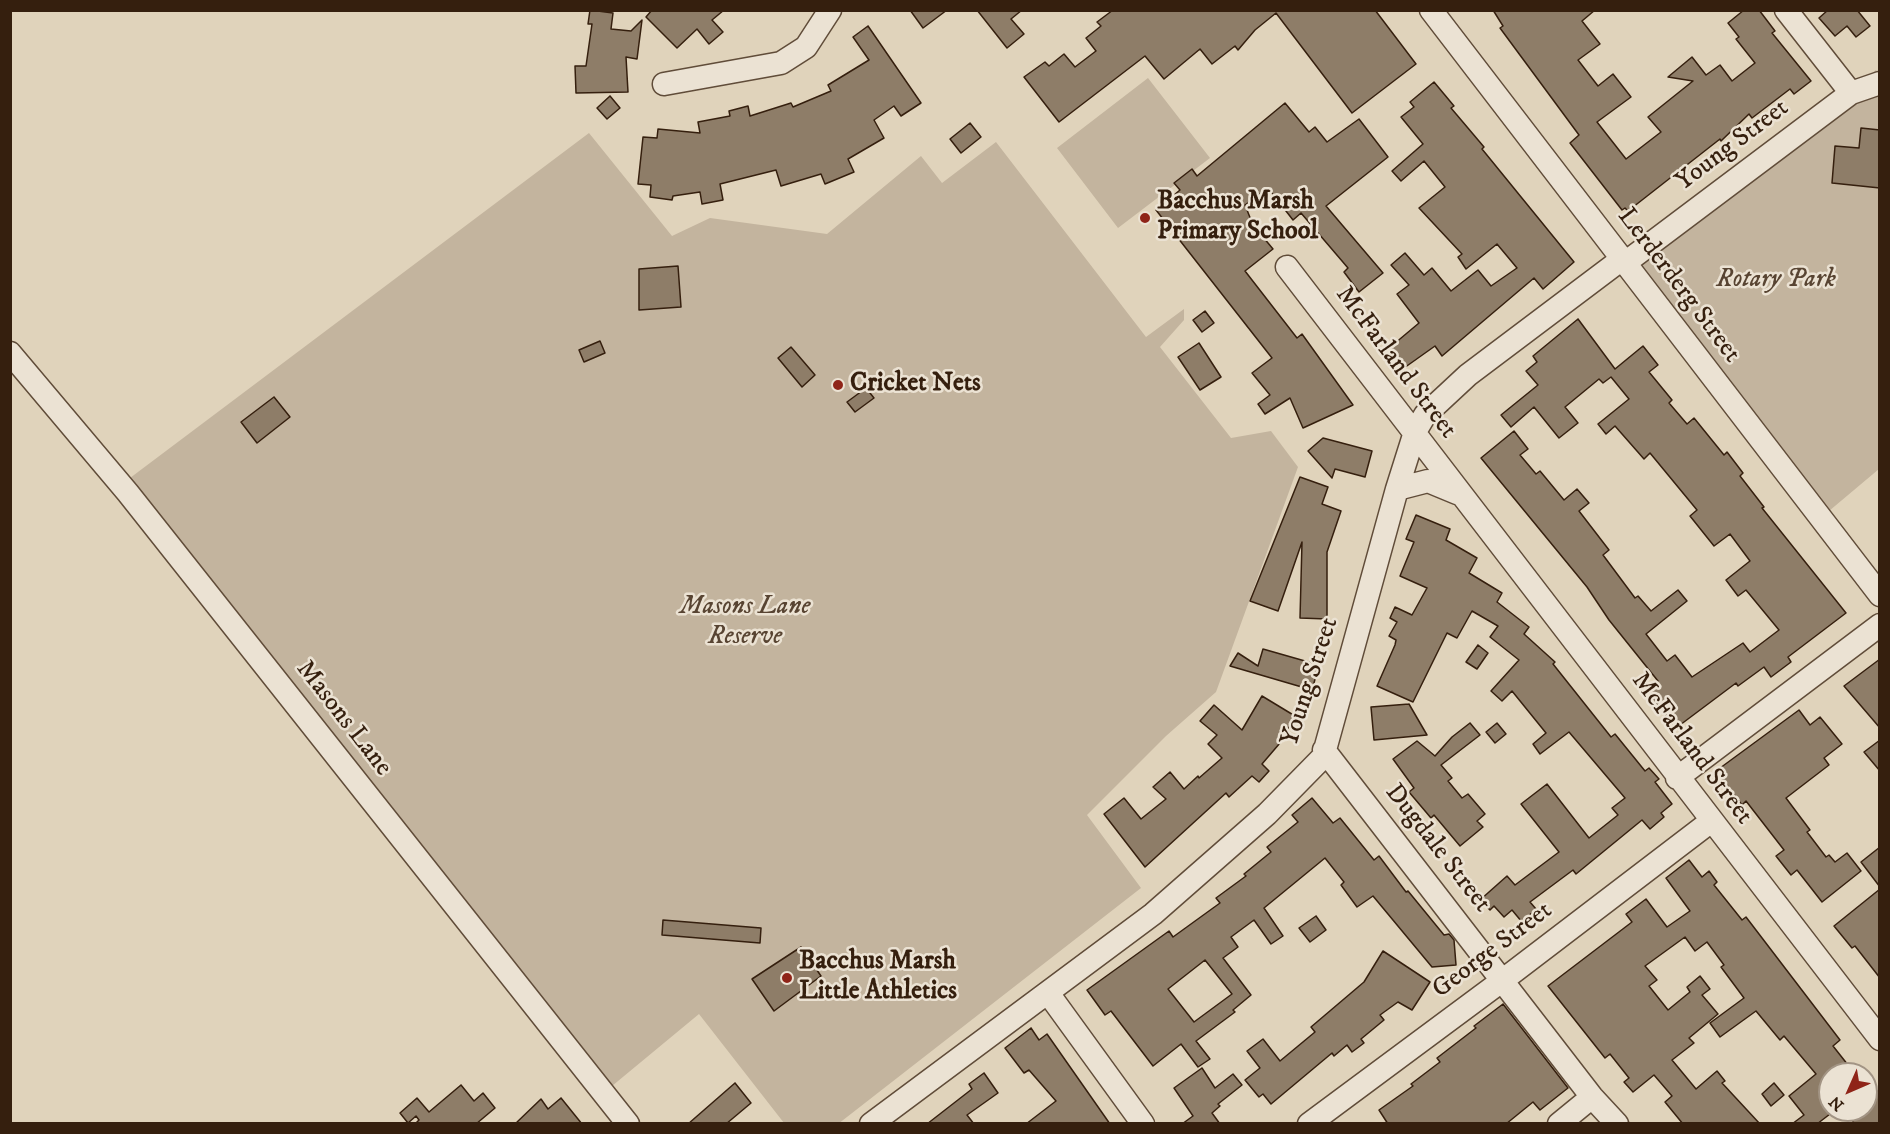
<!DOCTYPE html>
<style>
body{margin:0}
#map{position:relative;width:1890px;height:1134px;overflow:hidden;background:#e0d3bb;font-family:"IM FELL DW Pica",serif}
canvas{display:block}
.frame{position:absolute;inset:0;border:12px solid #351f0e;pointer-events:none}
.north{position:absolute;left:1818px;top:1062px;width:60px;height:60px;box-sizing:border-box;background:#ebe2d3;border:2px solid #a29484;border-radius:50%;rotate:225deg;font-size:16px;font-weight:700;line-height:24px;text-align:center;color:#351f0e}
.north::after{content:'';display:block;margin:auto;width:21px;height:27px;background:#8f2418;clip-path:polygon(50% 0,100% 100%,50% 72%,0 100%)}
</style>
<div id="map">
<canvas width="1890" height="1134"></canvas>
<div class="frame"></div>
<div class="north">N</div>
</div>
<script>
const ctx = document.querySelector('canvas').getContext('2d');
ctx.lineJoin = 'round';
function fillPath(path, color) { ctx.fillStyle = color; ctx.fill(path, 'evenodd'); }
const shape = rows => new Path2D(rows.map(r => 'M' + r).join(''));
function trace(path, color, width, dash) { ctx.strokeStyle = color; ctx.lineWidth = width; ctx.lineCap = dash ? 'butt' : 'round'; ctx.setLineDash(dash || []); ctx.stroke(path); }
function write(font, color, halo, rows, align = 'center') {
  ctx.font = font + ' "IM FELL DW Pica",serif'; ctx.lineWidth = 5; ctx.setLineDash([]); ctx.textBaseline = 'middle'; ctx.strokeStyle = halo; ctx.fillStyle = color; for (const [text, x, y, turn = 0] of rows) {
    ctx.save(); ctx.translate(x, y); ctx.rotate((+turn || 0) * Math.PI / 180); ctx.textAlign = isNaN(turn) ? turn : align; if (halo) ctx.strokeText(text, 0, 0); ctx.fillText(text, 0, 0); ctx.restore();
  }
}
const green = shape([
 [1876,70,1880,75,1879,469,1829,511,1630,264],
 [1148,78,1210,158,1118,228,1057,148],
 [589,133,672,236,710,218,827,234,921,156,942,183,996,142,1146,337,1184,309,1184,320,1160,347,1231,438,1271,431,1298,467,1216,692,1166,736,1087,815,1141,888,838,1124,784,1123,699,1014,612,1086,126,481]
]);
const building = shape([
 [590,10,613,13,611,29,631,31,642,20,637,59,626,57,628,92,576,93,575,66,586,66,592,24,588,24,590,10],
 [652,10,724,10,712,20,723,32,709,44,697,29,677,48,646,17,652,10],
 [910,10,947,10,923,28,910,10],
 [977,10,1022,10,1011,19,1024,34,1007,48,977,10],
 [1113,10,1375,10,1416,64,1352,113,1276,13,1255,30,1238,50,1235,46,1212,64,1200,49,1164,79,1145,56,1059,122,1024,77,1045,62,1049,66,1064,54,1075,67,1096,51,1086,38,1101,26,1097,22,1113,10],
 [1493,10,1595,10,1582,21,1600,44,1578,60,1598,86,1613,74,1631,97,1597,122,1626,159,1661,132,1648,117,1693,81,1668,77,1692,57,1706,75,1720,65,1732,81,1755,63,1736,39,1739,37,1728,23,1744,10,1759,10,1775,31,1772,33,1811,81,1794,94,1790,89,1752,118,1749,114,1721,141,1720,139,1628,211,1625,208,1622,210,1570,143,1579,135,1500,28,1503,26,1493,10],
 [1828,10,1857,10,1870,26,1856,37,1847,26,1835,36,1819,18,1828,10],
 [868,26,921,103,901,116,894,106,874,120,884,138,848,159,854,172,825,184,821,174,781,186,776,170,720,184,723,200,702,204,700,192,673,196,672,200,650,197,651,185,638,184,643,137,657,138,658,129,700,133,698,122,730,116,729,111,748,106,750,116,791,103,793,107,831,91,828,85,869,60,853,37,868,26],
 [1434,82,1454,106,1451,108,1484,147,1482,149,1574,262,1543,289,1534,278,1442,356,1435,346,1404,368,1388,349,1419,323,1397,294,1409,285,1391,265,1405,253,1424,275,1432,268,1451,291,1478,270,1491,286,1517,268,1497,244,1466,269,1458,257,1462,254,1419,208,1445,187,1424,161,1401,181,1392,171,1423,144,1401,117,1414,107,1410,102,1434,82],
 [610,96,620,108,607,119,597,108,610,96],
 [1285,103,1309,132,1315,127,1327,142,1359,119,1388,157,1326,206,1383,273,1359,292,1344,272,1348,268,1301,213,1293,220,1268,188,1245,205,1253,225,1273,249,1245,271,1297,338,1302,334,1353,405,1303,428,1290,398,1265,414,1258,404,1270,395,1252,373,1272,358,1156,210,1180,190,1174,183,1192,169,1197,176,1285,103],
 [970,123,981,137,961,153,950,139,970,123],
 [1861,128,1880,130,1880,188,1832,183,1835,146,1859,148,1861,128],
 [678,266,681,307,639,310,639,269,678,266],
 [1205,311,1214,323,1202,332,1193,320,1205,311],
 [1578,319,1615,369,1643,346,1658,365,1649,372,1672,400,1669,403,1687,424,1694,418,1724,455,1727,452,1743,473,1740,476,1764,507,1762,508,1846,613,1788,657,1791,662,1771,677,1764,667,1738,686,1736,683,1676,728,1647,690,1658,681,1609,620,1587,587,1481,458,1514,431,1528,449,1520,455,1536,474,1540,471,1564,500,1577,489,1589,503,1579,511,1609,550,1603,555,1635,598,1638,596,1651,611,1678,590,1687,601,1646,634,1667,661,1675,655,1692,677,1743,643,1750,652,1779,630,1746,590,1738,596,1726,580,1750,561,1730,534,1714,546,1690,516,1697,510,1650,453,1644,459,1615,426,1606,434,1598,424,1629,399,1611,377,1603,383,1599,379,1565,407,1578,423,1559,438,1534,407,1511,427,1501,415,1538,385,1526,371,1537,362,1533,356,1578,319],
 [600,341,605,353,584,362,579,350,600,341],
 [1199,343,1221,377,1200,390,1178,357,1199,343],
 [791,347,815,375,802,387,778,358,791,347],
 [866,388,874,398,855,412,847,402,866,388],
 [274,397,290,417,257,443,241,422,274,397],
 [1323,438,1372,451,1365,477,1335,469,1332,478,1308,451,1323,438],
 [1300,477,1328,487,1322,504,1341,511,1327,552,1327,619,1300,618,1302,542,1278,611,1250,601,1300,477],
 [1416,515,1450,529,1446,540,1477,558,1469,573,1502,593,1497,602,1529,627,1524,634,1555,662,1553,664,1611,737,1615,734,1645,771,1649,768,1659,779,1655,782,1672,804,1661,813,1664,817,1650,829,1642,820,1576,874,1573,870,1530,902,1536,909,1522,922,1512,910,1504,917,1494,906,1490,910,1480,900,1507,876,1515,885,1559,852,1521,804,1547,784,1589,838,1618,815,1612,808,1625,798,1569,732,1540,754,1533,744,1546,733,1512,691,1502,701,1491,691,1519,660,1490,637,1498,626,1472,611,1457,638,1447,633,1413,702,1377,686,1395,645,1396,640,1389,636,1397,622,1390,618,1395,607,1412,615,1427,588,1400,576,1414,542,1406,539,1416,515],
 [1478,645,1488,653,1477,669,1466,662,1478,645],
 [1263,649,1319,665,1312,690,1230,666,1238,653,1258,666,1263,649],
 [1880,659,1880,728,1844,686,1880,659],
 [1262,696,1295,716,1280,743,1262,764,1269,771,1259,782,1252,776,1229,797,1226,793,1145,867,1104,814,1124,798,1141,819,1166,799,1153,787,1170,772,1184,789,1198,776,1199,778,1222,758,1208,744,1217,735,1200,721,1214,705,1242,730,1262,696],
 [1409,704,1427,735,1374,740,1371,707,1409,704],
 [1799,710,1810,725,1820,717,1842,744,1824,758,1829,765,1786,798,1810,830,1807,832,1826,857,1829,855,1835,862,1847,853,1861,871,1822,902,1797,870,1791,875,1776,856,1784,850,1746,801,1742,805,1716,771,1799,710],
 [1470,723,1480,735,1441,765,1452,778,1448,781,1462,798,1468,794,1485,814,1477,821,1483,827,1460,846,1434,815,1431,818,1409,792,1414,788,1393,759,1417,741,1435,756,1452,737,1470,723],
 [1497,723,1506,734,1495,743,1486,732,1497,723],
 [1880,740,1880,771,1864,752,1880,740],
 [1312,798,1333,823,1340,818,1374,860,1379,856,1406,892,1408,891,1444,935,1449,934,1454,940,1456,965,1432,967,1373,896,1357,907,1341,885,1344,882,1325,858,1264,908,1283,936,1271,944,1254,920,1231,937,1238,947,1223,958,1251,995,1233,1010,1235,1012,1196,1041,1210,1059,1198,1067,1181,1044,1153,1066,1111,1011,1105,1015,1087,990,1169,931,1173,937,1220,903,1216,898,1246,876,1244,874,1271,852,1267,847,1298,822,1292,815,1312,798],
 [1205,960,1232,994,1194,1022,1168,989,1205,960],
 [1880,847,1880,887,1861,862,1880,847],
 [1689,860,1702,877,1709,871,1717,882,1714,885,1742,920,1746,917,1840,1040,1833,1046,1848,1065,1837,1074,1830,1074,1830,1114,1817,1124,1792,1124,1804,1115,1789,1096,1816,1074,1784,1036,1780,1040,1756,1011,1720,1037,1710,1023,1744,998,1721,967,1724,965,1707,942,1695,951,1685,937,1645,966,1657,980,1649,986,1668,1010,1690,992,1687,987,1700,976,1710,989,1702,995,1718,1014,1689,1038,1694,1043,1672,1060,1696,1089,1717,1071,1725,1081,1722,1083,1760,1124,1683,1124,1665,1102,1672,1096,1654,1075,1633,1092,1624,1082,1629,1078,1610,1054,1605,1058,1548,986,1632,922,1626,914,1646,899,1667,927,1690,911,1666,878,1689,860],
 [1880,889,1880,978,1855,946,1852,948,1834,926,1880,889],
 [1316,916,1326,930,1310,942,1299,928,1316,916],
 [663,920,761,928,760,943,662,935,663,920],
 [801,947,821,976,774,1011,752,979,801,947],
 [1383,951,1430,982,1412,1010,1398,1002,1380,1015,1384,1020,1361,1039,1364,1043,1352,1052,1347,1045,1334,1056,1332,1053,1271,1104,1263,1094,1259,1097,1245,1080,1260,1068,1247,1051,1263,1039,1280,1061,1315,1032,1311,1027,1364,982,1383,951],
 [1503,1004,1568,1088,1540,1110,1533,1102,1506,1124,1388,1124,1379,1110,1413,1086,1411,1084,1440,1062,1437,1058,1476,1028,1474,1026,1503,1004],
 [1031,1028,1039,1040,1047,1034,1110,1124,1026,1124,1056,1101,1029,1070,1024,1073,1005,1048,1031,1028],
 [1202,1068,1215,1088,1233,1074,1242,1085,1218,1104,1220,1106,1212,1113,1220,1124,1182,1124,1193,1116,1174,1088,1202,1068],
 [984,1073,998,1093,967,1115,974,1124,927,1124,972,1089,969,1084,984,1073],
 [1866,1077,1880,1095,1880,1124,1855,1124,1844,1110,1866,1110,1866,1077],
 [735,1083,751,1103,726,1124,688,1124,735,1083],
 [1774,1083,1784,1095,1771,1106,1762,1094,1774,1083],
 [461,1085,474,1101,483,1093,495,1108,476,1124,415,1124,419,1120,416,1116,408,1123,400,1113,417,1098,429,1112,461,1085],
 [561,1098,582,1124,515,1124,541,1099,548,1109,561,1098]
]);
const minor = shape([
 [1431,10,1880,595],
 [1786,10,1851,93],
 [664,84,781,63,806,47,830,10],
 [1625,263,1851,93,1880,83],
 [1287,267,1880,1039],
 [10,353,128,493,628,1124],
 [1397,489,1428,481,1457,493],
 [1324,750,1592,1097,1617,1124],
 [1677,778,1880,625],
 [1048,993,1143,1124],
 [871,1124,1153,914,1267,814,1323,757,1397,489,1415,432,1425,415,1468,375,1622,259],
 [1309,1124,1503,980,1710,822],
 [1559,1124,1592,1097]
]);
const markers = [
 [1145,218,6,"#8f2418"],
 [838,385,6,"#8f2418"],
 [787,978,6,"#8f2418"]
];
const streetNames = [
 ["Young Street",1733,146,-37],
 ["Lerderderg Street",1678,286,53],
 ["McFarland Street",1395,363,53],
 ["Young Street",1311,682,-72],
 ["Masons Lane",343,719,52],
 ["McFarland Street",1691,749,53],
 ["Dugdale Street",1437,849,52],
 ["George Street",1493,951,-37]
];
const poiNames = [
 ["Bacchus Marsh",1157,203],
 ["Primary School",1157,233],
 ["Cricket Nets",850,385],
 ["Bacchus Marsh",799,963],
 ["Little Athletics",799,993]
];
const parkNames = [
 ["Rotary Park",1776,281],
 ["Masons Lane",745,608],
 ["Reserve",745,638]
];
fillPath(green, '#c3b49e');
fillPath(building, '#8e7d68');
trace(building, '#351f0e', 1.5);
trace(minor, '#604c39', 25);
trace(minor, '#ebe2d3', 22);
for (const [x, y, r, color] of markers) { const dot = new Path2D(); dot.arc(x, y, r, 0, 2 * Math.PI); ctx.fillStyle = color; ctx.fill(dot); trace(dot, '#ebe2d3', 2); }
write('26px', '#351f0e', '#ebe2d3', streetNames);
write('bold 26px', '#351f0e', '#ebe2d3', poiNames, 'left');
write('italic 26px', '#584432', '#ebe2d3', parkNames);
</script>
